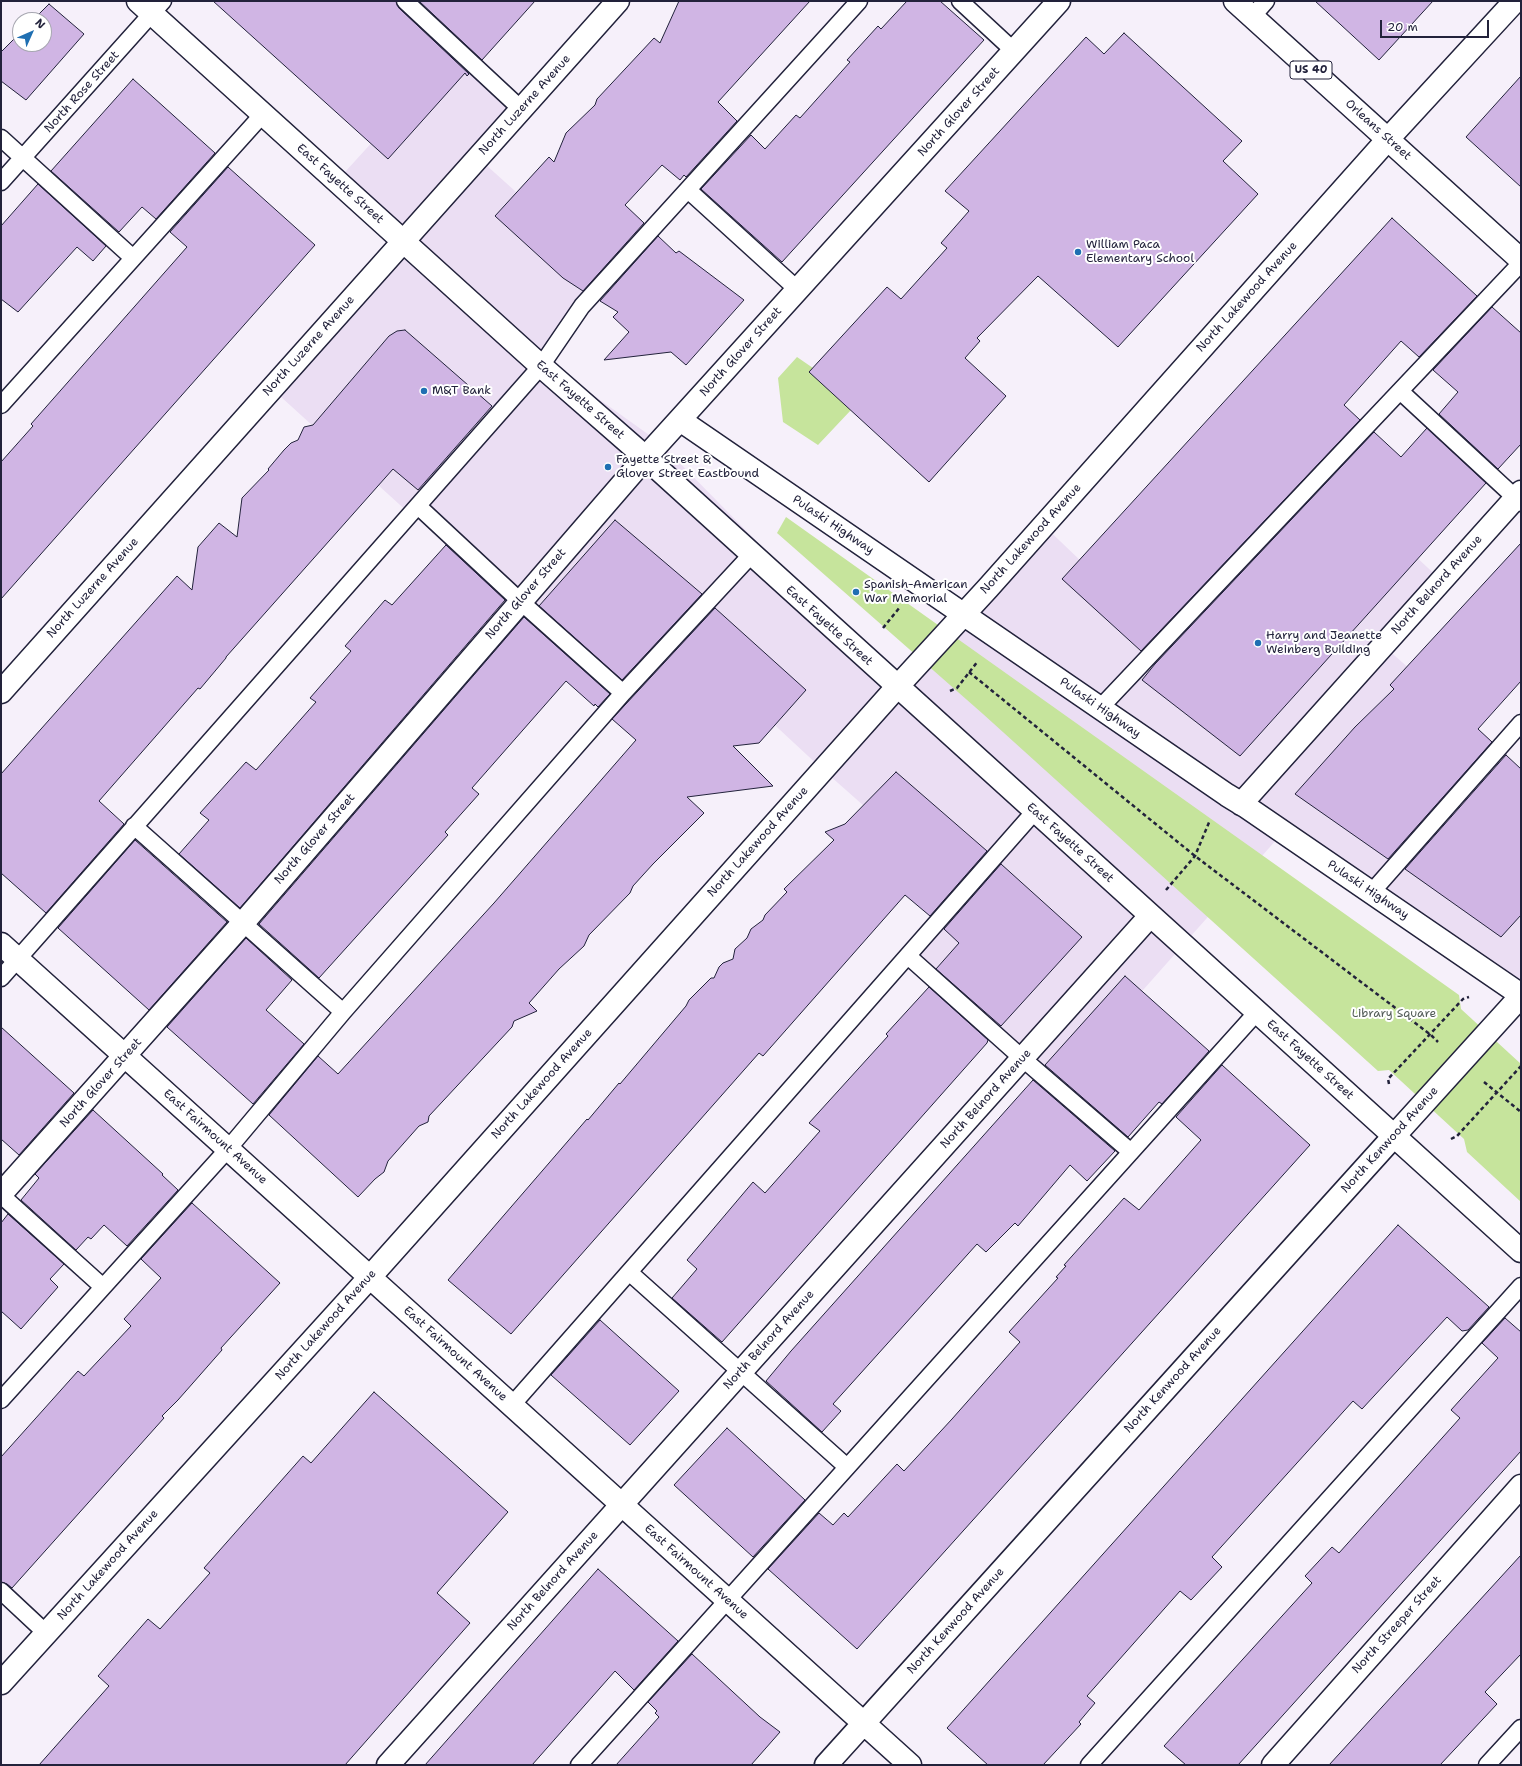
<!DOCTYPE html>
<style>
body{margin:0}
#map{position:relative;width:1522px;height:1766px;overflow:hidden;background:#f6f0fa;font-family:"Shantell Sans",sans-serif}
canvas{display:block}
.frame{position:absolute;inset:0;border:2px solid #22223b;pointer-events:none}
.north{position:absolute;left:12px;top:12px;width:40px;height:40px;box-sizing:border-box;background:#fff;border:1px solid #a7a7b1;border-radius:50%;rotate:45deg;font-size:11px;font-weight:700;line-height:16px;text-align:center;color:#22223b}
.north::after{content:'';display:block;margin:auto;width:14px;height:18px;background:#1f6fb2;clip-path:polygon(50% 0,100% 100%,50% 72%,0 100%)}
.scale{position:absolute;left:1380px;top:20px;width:109px;height:18px;box-sizing:border-box;border:2px solid #22223b;border-top:0;padding-left:5px;font-size:12px;line-height:14px;white-space:nowrap;color:#22223b;-webkit-text-stroke:3px #fff;paint-order:stroke}
</style>
<div id="map">
<canvas width="1522" height="1766"></canvas>
<div class="frame"></div>
<div class="north">N</div>
<div class="scale">20 m</div>
</div>
<script>
const ctx = document.querySelector('canvas').getContext('2d');
ctx.lineJoin = 'round';
function fillPath(path, color) { ctx.fillStyle = color; ctx.fill(path, 'evenodd'); }
const shape = rows => new Path2D(rows.map(r => 'M' + r).join(''));
function trace(path, color, width, dash) { ctx.strokeStyle = color; ctx.lineWidth = width; ctx.lineCap = dash ? 'butt' : 'round'; ctx.setLineDash(dash || []); ctx.stroke(path); }
function write(font, color, halo, rows, align = 'center') {
  ctx.font = font + ' "Shantell Sans",sans-serif'; ctx.lineWidth = 4; ctx.setLineDash([]); ctx.textBaseline = 'middle'; ctx.strokeStyle = halo; ctx.fillStyle = color; for (const [text, x, y, turn = 0] of rows) {
    ctx.save(); ctx.translate(x, y); ctx.rotate((+turn || 0) * Math.PI / 180); ctx.textAlign = isNaN(turn) ? turn : align; if (halo) ctx.strokeText(text, 0, 0); ctx.fillText(text, 0, 0); ctx.restore();
  }
}
const built = shape([
 [456,50,519,108,475,155,605,272,540,357,659,442,894,681,1039,521,1191,666,1412,553,1443,582,1386,648,1495,744,1425,831,1521,920,1521,993,1285,830,1057,1087,906,961,958,889,821,768,682,639,630,697,419,506,410,514,270,387,397,238,335,183]
]);
const green = shape([
 [797,357,813,368,851,410,818,445,783,422,778,378],
 [786,517,1459,995,1461,1009,1521,1064,1521,1202,1467,1152,1464,1139,1389,1070,1378,1071,983,714,777,533]
]);
const building = shape([
 [213,1,396,1,399,8,469,74,467,76,465,73,388,159,213,1],
 [419,1,535,1,482,60,419,1],
 [679,1,810,1,718,102,737,121,686,177,684,175,680,180,662,165,625,205,644,223,583,291,563,278,495,216,549,157,554,162,566,133,595,105,597,99,654,38,660,43,679,1],
 [907,1,940,1,984,40,782,262,701,189,751,135,765,149,796,115,800,118,850,62,847,60,878,26,881,29,907,1],
 [1315,1,1433,1,1379,60,1315,1],
 [49,4,84,34,26,100,1,81,1,52,20,33,20,44,44,44,44,20,33,20,49,4],
 [1124,33,1242,141,1223,161,1258,194,1118,347,1038,276,977,338,980,341,965,358,1006,396,929,482,809,372,887,287,901,299,947,248,941,243,969,211,945,191,1086,37,1104,54,1124,33],
 [1521,76,1521,187,1466,137,1521,76],
 [133,79,215,153,156,219,142,207,119,232,51,171,133,79],
 [228,167,315,245,1,599,1,462,33,426,31,424,187,247,170,232,228,167],
 [38,184,106,246,93,261,77,247,18,312,1,299,1,226,38,184],
 [1392,218,1477,296,1419,357,1401,341,1344,405,1360,420,1141,651,1062,579,1392,218],
 [658,236,676,253,679,251,744,300,686,365,671,352,604,360,629,332,613,317,618,312,600,301,658,236],
 [1492,307,1521,333,1521,444,1498,469,1439,414,1458,392,1433,370,1492,307],
 [405,330,492,406,418,490,393,469,226,657,226,658,200,689,198,688,99,801,124,824,46,913,1,873,1,774,177,576,192,590,198,547,219,523,237,537,242,498,269,470,268,469,284,450,291,443,298,440,304,427,313,425,389,336,397,331,405,330],
 [1427,428,1486,483,1240,756,1142,680,1155,664,1374,432,1401,457,1427,428],
 [615,520,702,594,622,680,539,606,615,520],
 [1521,543,1521,681,1478,729,1492,742,1388,859,1295,794,1355,727,1394,689,1390,685,1521,543],
 [446,545,505,600,240,908,179,854,209,820,200,813,246,762,256,770,316,702,310,698,351,651,345,646,385,600,392,605,446,545],
 [715,608,806,690,759,743,733,746,773,786,687,797,704,813,653,864,633,886,630,893,589,935,584,946,559,969,529,1003,537,1011,514,1021,512,1027,429,1116,428,1122,419,1126,388,1161,384,1172,375,1179,358,1197,269,1115,318,1056,338,1074,494,903,636,740,612,719,715,608],
 [524,617,610,694,598,707,595,704,594,706,566,681,472,788,479,794,445,832,448,835,319,978,259,924,524,617],
 [1506,755,1521,769,1521,915,1501,937,1405,869,1506,755],
 [896,772,987,851,930,916,905,895,763,1056,759,1053,511,1334,448,1280,587,1119,588,1120,619,1083,620,1084,686,1006,689,1000,711,978,714,978,719,967,723,963,733,959,735,949,747,938,751,929,763,920,765,915,787,892,784,889,834,840,825,832,845,824,896,772],
 [135,840,227,922,149,1010,58,928,135,840],
 [1001,864,1082,937,1001,1026,936,969,959,943,944,929,1001,864],
 [246,938,292,980,266,1010,304,1044,253,1104,167,1027,246,938],
 [1125,976,1209,1051,1162,1104,1159,1102,1128,1137,1045,1065,1125,976],
 [929,987,988,1040,987,1043,722,1342,672,1298,697,1269,687,1260,753,1182,765,1193,820,1131,809,1123,888,1036,886,1034,929,987],
 [1,1027,74,1093,19,1155,1,1139,1,1027],
 [1222,1065,1310,1145,857,1649,768,1569,819,1513,833,1525,844,1513,848,1517,897,1464,904,1471,952,1419,1020,1342,1009,1332,1058,1278,1056,1277,1066,1266,1064,1265,1124,1198,1139,1210,1201,1140,1176,1117,1222,1065],
 [1033,1080,1115,1151,1087,1181,1070,1165,1018,1226,1015,1223,986,1252,977,1244,833,1404,841,1411,822,1432,766,1381,791,1351,1033,1080],
 [93,1110,163,1174,162,1175,178,1190,127,1246,104,1225,91,1239,88,1237,76,1250,21,1200,39,1178,35,1174,93,1110],
 [192,1203,280,1283,221,1348,222,1350,178,1400,162,1416,164,1418,12,1588,7,1584,1,1582,1,1457,78,1371,84,1376,131,1326,124,1319,161,1278,141,1259,192,1203],
 [8,1214,64,1264,50,1279,58,1287,21,1329,1,1311,1,1223,8,1214],
 [1398,1225,1489,1307,1468,1330,1462,1331,1447,1317,1362,1409,1353,1401,1212,1557,1222,1567,1207,1583,1191,1600,1180,1591,1087,1696,1095,1703,1079,1722,1081,1724,1043,1765,988,1765,947,1728,1398,1225],
 [1505,1318,1521,1332,1521,1451,1238,1765,1186,1765,1164,1746,1312,1583,1305,1576,1332,1547,1339,1553,1460,1418,1451,1410,1498,1358,1482,1343,1505,1318],
 [600,1320,679,1391,630,1445,551,1375,600,1320],
 [374,1392,508,1512,437,1593,470,1623,345,1765,39,1765,109,1686,98,1676,148,1619,160,1629,210,1573,204,1568,303,1456,311,1463,374,1392],
 [727,1428,805,1500,753,1557,674,1485,727,1428],
 [1521,1555,1521,1654,1485,1692,1497,1704,1440,1765,1329,1765,1521,1555],
 [598,1569,678,1641,634,1690,615,1671,532,1765,425,1765,598,1569],
 [692,1654,760,1717,780,1732,751,1765,616,1765,659,1717,655,1713,657,1711,648,1702,692,1654]
]);
const path = shape([
 [883,628,900,607],
 [969,672,1195,856,1431,1035,1438,1042],
 [950,691,957,688,978,661],
 [1166,890,1195,856,1210,820],
 [1484,1082,1521,1112],
 [1389,1084,1388,1079,1463,999,1469,997],
 [1451,1139,1457,1136,1521,1066]
]);
const service = shape([
 [405,1,521,109],
 [960,1,1014,51],
 [1252,17,1266,1],
 [1,138,133,258],
 [1,182,163,1],
 [688,190,798,290],
 [1400,391,1521,503],
 [1,405,263,114],
 [418,506,520,601,623,693],
 [1100,708,1521,263],
 [134,826,343,1012],
 [1371,893,1521,723],
 [908,956,1022,1058,1131,1152],
 [1,978,541,366,582,306,859,1],
 [1,1195,103,1287],
 [629,1272,847,1467],
 [1,1400,228,1149,343,1012,623,693,751,555],
 [512,1405,1035,811],
 [1,1591,46,1633],
 [579,1765,1257,1012],
 [1089,1765,1521,1286],
 [1487,1765,1521,1728]
]);
const pedestrian = shape([
 [1394,1136,1521,996]
]);
const minor = shape([
 [680,420,1227,795,1245,806,1521,995],
 [1,692,618,1],
 [1241,804,1521,492],
 [1,944,910,1765],
 [1,1194,243,923,645,458,1059,1],
 [1,1683,370,1277,897,687,988,588,1388,139,1515,1],
 [388,1765,1150,916],
 [826,1765,1394,1136],
 [1273,1765,1521,1486]
]);
const secondary = shape([
 [138,1,541,366,636,449,1521,1251]
]);
const primary = shape([
 [1235,1,1521,260]
]);
const markers = [
 [1078,252,4,"#1f6fb2"],
 [424,391,4,"#1f6fb2"],
 [608,467,4,"#1f6fb2"],
 [856,592,4,"#1f6fb2"],
 [1258,643,4,"#1f6fb2"]
];
const shields = [
 [1311,70,42]
];
const shieldNames = [
 ["US 40",1311,70]
];
const streetNames = [
 ["North Rose Street",82,92,-48],
 ["North Luzerne Avenue",525,105,-48],
 ["North Glover Street",959,112,-48],
 ["Orleans Street",1378,130,42],
 ["East Fayette Street",340,184,42],
 ["North Lakewood Avenue",1247,297,-48],
 ["North Luzerne Avenue",309,346,-48],
 ["North Glover Street",741,352,-48],
 ["East Fayette Street",580,400,41],
 ["Pulaski Highway",833,525,34],
 ["North Lakewood Avenue",1031,539,-48],
 ["North Belnord Avenue",1437,585,-48],
 ["North Luzerne Avenue",93,588,-48],
 ["North Glover Street",526,594,-49],
 ["East Fayette Street",829,626,42],
 ["Pulaski Highway",1100,708,35],
 ["North Glover Street",315,839,-49],
 ["North Lakewood Avenue",758,842,-48],
 ["East Fayette Street",1070,843,42],
 ["Pulaski Highway",1368,890,34],
 ["East Fayette Street",1310,1060,42],
 ["North Glover Street",101,1083,-48],
 ["North Lakewood Avenue",542,1084,-48],
 ["North Belnord Avenue",986,1099,-48],
 ["East Fairmount Avenue",215,1137,42],
 ["North Kenwood Avenue",1390,1140,-48],
 ["North Lakewood Avenue",326,1325,-48],
 ["North Belnord Avenue",769,1340,-48],
 ["East Fairmount Avenue",455,1354,42],
 ["North Kenwood Avenue",1173,1380,-48],
 ["North Lakewood Avenue",108,1565,-48],
 ["East Fairmount Avenue",696,1572,42],
 ["North Belnord Avenue",553,1581,-48],
 ["North Kenwood Avenue",956,1621,-48],
 ["North Streeper Street",1397,1625,-48]
];
const poiNames = [
 ["William Paca",1086,245],
 ["Elementary School",1086,259],
 ["M&T Bank",432,391],
 ["Fayette Street &",616,460],
 ["Glover Street Eastbound",616,474],
 ["Spanish-American",864,585],
 ["War Memorial",864,599],
 ["Harry and Jeanette",1266,636],
 ["Weinberg Building",1266,650]
];
const parkNames = [
 ["Library Square",1394,1014]
];
fillPath(built, '#ebdef3');
fillPath(green, '#c6e49c');
fillPath(building, '#d0b5e4');
trace(building, '#22223b', 1);
trace(service, '#22223b', 19);
trace(pedestrian, '#22223b', 25);
trace(minor, '#22223b', 25);
trace(secondary, '#22223b', 25);
trace(primary, '#22223b', 25);
trace(path, '#22223b', 2.5, [4, 3]);
trace(service, '#fff', 16);
trace(pedestrian, '#fff', 22);
trace(minor, '#fff', 22);
trace(secondary, '#fff', 22);
trace(primary, '#fff', 22);
for (const [x, y, r, color] of markers) { const dot = new Path2D(); dot.arc(x, y, r, 0, 2 * Math.PI); ctx.fillStyle = color; ctx.fill(dot); trace(dot, '#fff', 1.5); }
for (const [x, y, w] of shields) { const box = new Path2D(); box.roundRect(x - w / 2, y - 9, w, 18, 3); ctx.fillStyle = '#fff'; ctx.fill(box); trace(box, '#22223b', 1); }
write('bold 11px', '#22223b', null, shieldNames);
write('12px', '#22223b', '#fff', streetNames);
write('12px', '#22223b', '#fff', poiNames, 'left');
write('12px', '#535c58', '#fff', parkNames);
</script>
